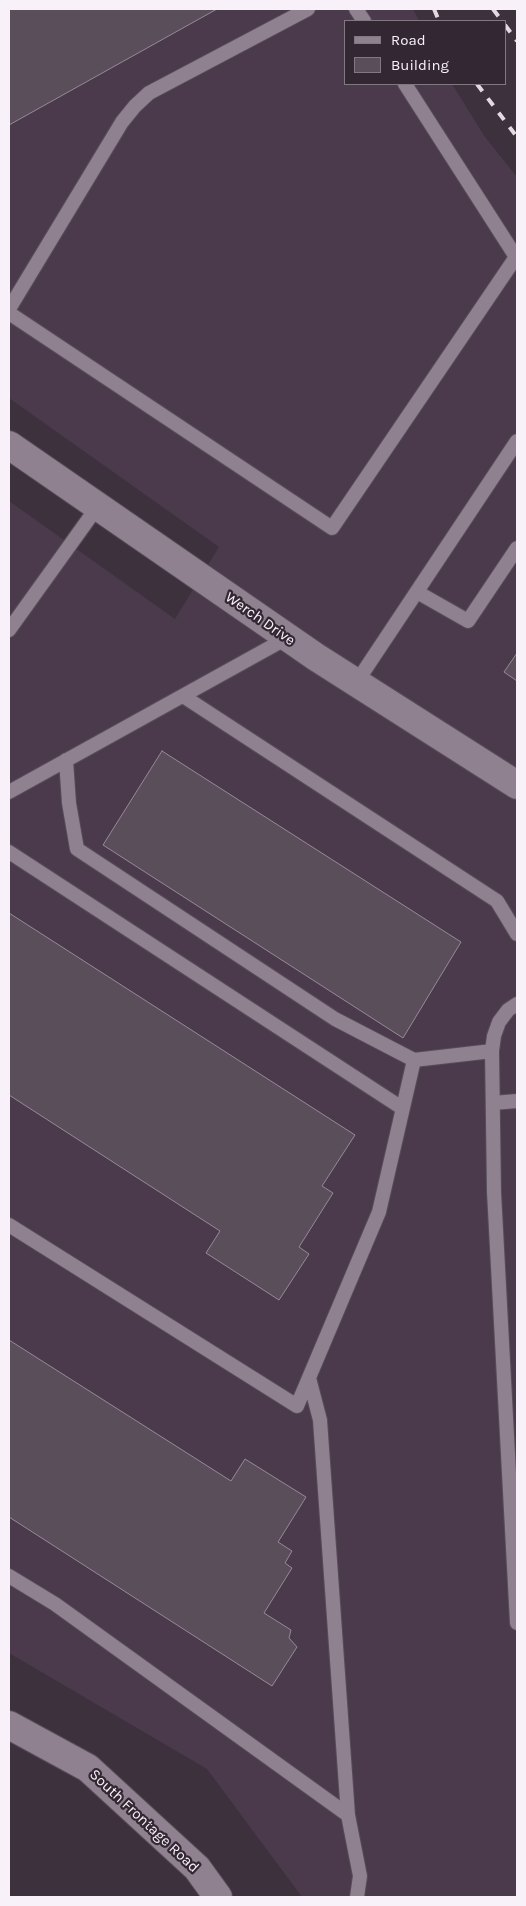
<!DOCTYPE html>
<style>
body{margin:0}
#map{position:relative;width:526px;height:1906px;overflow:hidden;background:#3d313d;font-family:Karla,sans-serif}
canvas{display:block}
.frame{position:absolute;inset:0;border:10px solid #f9f1f9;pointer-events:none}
.legend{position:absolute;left:344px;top:20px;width:162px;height:65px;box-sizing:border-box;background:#322732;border:1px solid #827882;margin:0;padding:6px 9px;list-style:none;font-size:15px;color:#f9f1f9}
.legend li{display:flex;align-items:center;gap:10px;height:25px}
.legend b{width:25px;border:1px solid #827882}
</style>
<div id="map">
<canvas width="526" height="1906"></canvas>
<div class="frame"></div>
<ul class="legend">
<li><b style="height:6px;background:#8f818f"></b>Road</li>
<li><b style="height:14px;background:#5b4e5b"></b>Building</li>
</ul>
</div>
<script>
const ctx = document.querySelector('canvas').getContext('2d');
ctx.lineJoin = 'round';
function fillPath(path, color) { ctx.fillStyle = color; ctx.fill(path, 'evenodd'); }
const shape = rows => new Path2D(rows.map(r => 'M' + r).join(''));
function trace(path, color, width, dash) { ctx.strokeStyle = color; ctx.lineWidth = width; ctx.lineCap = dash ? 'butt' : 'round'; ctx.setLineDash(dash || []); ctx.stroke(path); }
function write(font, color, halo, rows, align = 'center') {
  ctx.font = font + ' Karla,sans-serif'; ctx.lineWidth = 4.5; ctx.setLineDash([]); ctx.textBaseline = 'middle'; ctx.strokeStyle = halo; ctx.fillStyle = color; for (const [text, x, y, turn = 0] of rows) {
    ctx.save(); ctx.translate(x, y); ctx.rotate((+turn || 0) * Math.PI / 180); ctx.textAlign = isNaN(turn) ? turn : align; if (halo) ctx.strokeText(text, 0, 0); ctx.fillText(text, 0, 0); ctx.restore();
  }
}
const built = shape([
 [9,9,413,9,419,21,345,21,345,84,452,84,485,137,517,177,517,1897,302,1897,207,1769,9,1653,9,501,175,619,219,547,9,398]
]);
const building = shape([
 [9,9,217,9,9,125,9,9],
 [517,653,517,681,504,672,517,653],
 [162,751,461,942,403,1038,103,845,162,751],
 [9,913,355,1135,322,1186,333,1193,299,1247,309,1254,279,1300,206,1253,220,1231,9,1095,9,913],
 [9,1340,231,1481,245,1459,306,1497,278,1542,292,1551,285,1563,292,1568,264,1613,291,1630,289,1638,297,1647,272,1686,9,1517,9,1340]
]);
const service = shape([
 [356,9,364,21],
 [9,309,122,122,135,106,149,93,308,9],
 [9,313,332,528,516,257,405,84],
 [417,592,468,621,517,548],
 [9,630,98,506],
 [356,683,517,441],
 [183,696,497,901,517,934],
 [66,760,69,803,77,849,335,1019,414,1060,492,1051],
 [9,792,287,638],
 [9,852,402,1108],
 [517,1004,508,1010,499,1022,494,1036,492,1051,494,1192,517,1623],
 [493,1103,517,1101],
 [9,1225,297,1406,379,1212,414,1060],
 [309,1378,320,1420,348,1815,360,1876,357,1897],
 [9,1576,55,1604,348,1815]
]);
const minor = shape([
 [9,445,316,657,517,785],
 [9,1725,88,1768,197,1868,218,1897]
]);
const rail = shape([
 [434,9,439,21],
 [493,9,502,21],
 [505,25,517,41],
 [477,84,517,137]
]);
const streetNames = [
 ["Werch Drive",260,619,35],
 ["South Frontage Road",144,1821,43]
];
fillPath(built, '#4b3a4b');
fillPath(building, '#5b4e5b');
trace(building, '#978997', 1);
trace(service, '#564d57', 16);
trace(minor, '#564d57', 30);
trace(service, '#8f818f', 14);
trace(minor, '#8f818f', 28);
trace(rail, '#e2dae2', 4, [9, 9]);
write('15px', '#f9f1f9', '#322732', streetNames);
</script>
